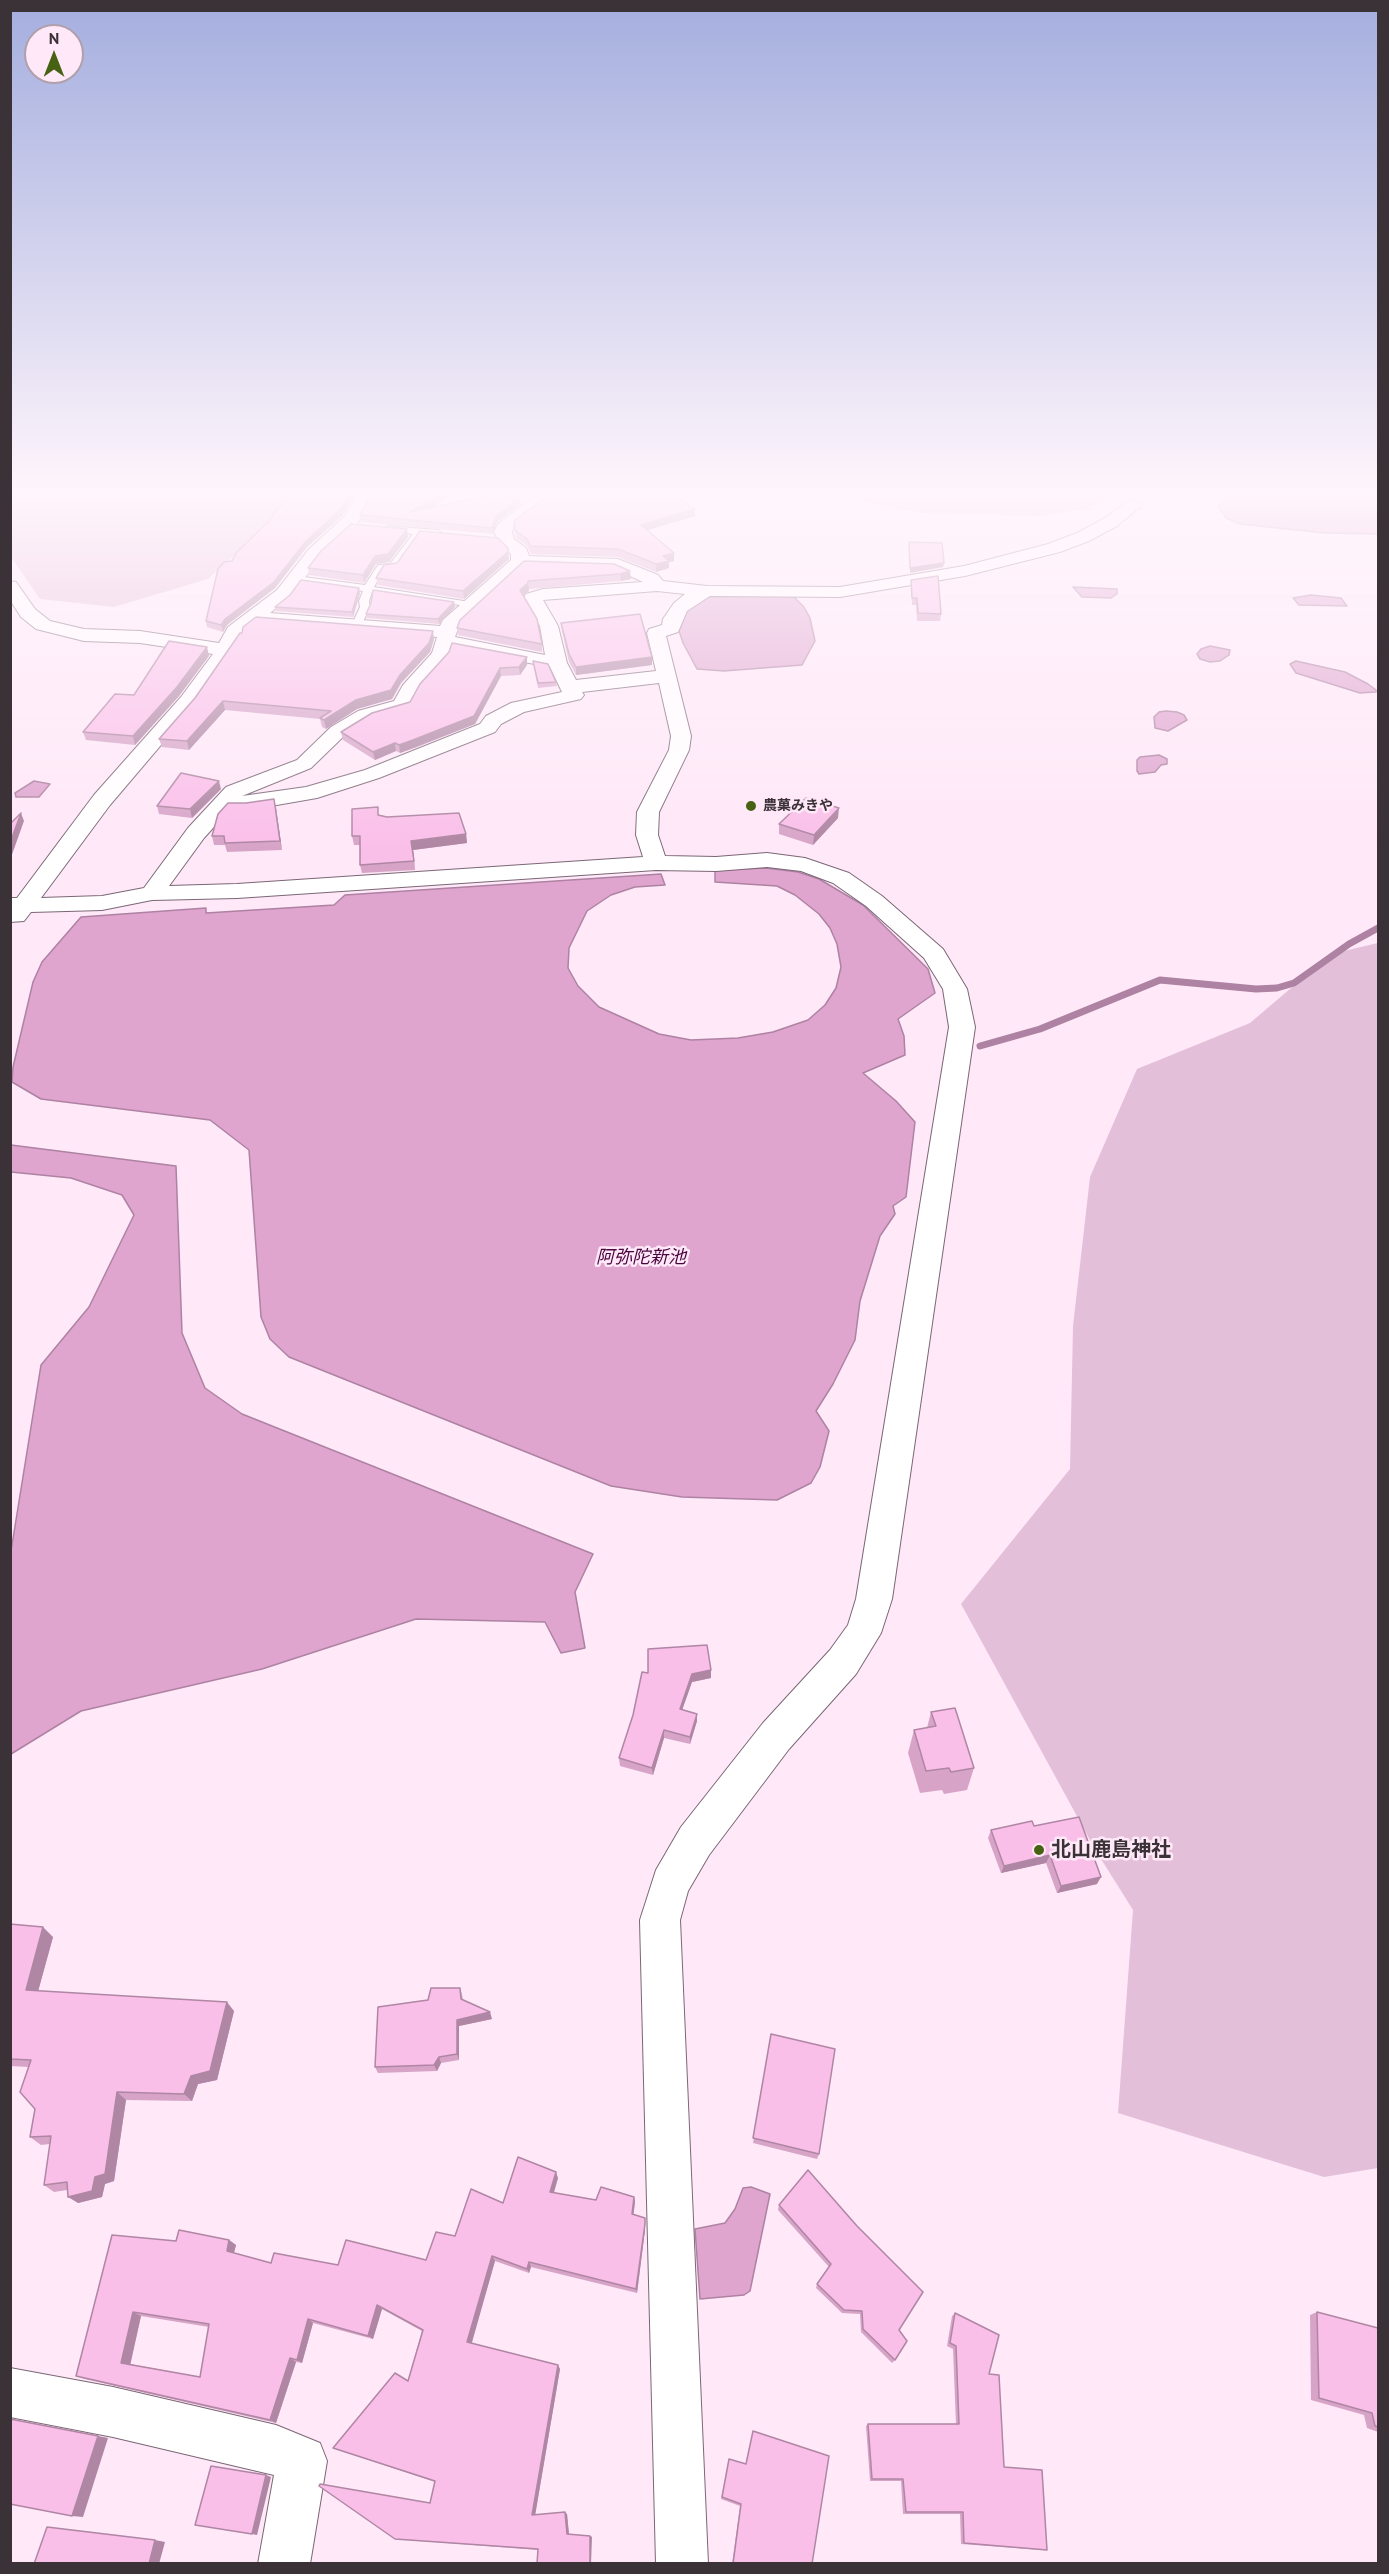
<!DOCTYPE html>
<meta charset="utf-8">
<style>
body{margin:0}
#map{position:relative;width:1389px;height:2574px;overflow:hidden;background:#ffe8f8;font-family:"PT Sans",sans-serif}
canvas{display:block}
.frame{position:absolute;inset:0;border:12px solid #3b3238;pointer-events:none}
.north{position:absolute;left:24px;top:24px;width:60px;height:60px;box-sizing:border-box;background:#ffe8f8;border:2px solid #b19fab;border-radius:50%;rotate:0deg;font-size:16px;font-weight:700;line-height:24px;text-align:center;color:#3b3238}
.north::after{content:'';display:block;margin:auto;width:21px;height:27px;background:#476213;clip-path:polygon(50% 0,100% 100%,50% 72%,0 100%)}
</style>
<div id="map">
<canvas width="1389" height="2574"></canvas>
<div class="frame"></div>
<div class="north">N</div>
</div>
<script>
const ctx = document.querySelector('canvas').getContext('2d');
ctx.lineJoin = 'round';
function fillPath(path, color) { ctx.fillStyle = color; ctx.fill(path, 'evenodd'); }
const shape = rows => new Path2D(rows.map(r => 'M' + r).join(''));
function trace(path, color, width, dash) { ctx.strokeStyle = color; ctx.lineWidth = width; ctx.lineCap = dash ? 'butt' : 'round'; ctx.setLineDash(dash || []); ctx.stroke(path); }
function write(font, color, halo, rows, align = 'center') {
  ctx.font = font + ' "PT Sans","Noto Sans JP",sans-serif'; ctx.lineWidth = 5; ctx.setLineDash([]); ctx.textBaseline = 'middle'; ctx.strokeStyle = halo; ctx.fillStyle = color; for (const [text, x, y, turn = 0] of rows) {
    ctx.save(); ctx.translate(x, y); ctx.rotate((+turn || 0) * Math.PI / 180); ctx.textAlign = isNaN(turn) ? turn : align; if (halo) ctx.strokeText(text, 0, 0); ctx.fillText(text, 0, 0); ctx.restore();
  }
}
const green = shape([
 [10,489,307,489,208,579,114,607,40,599,11,557],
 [819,489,1125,489,1086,509,1040,516,921,513,829,494],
 [1378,943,1378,2168,1324,2177,1118,2113,1133,1910,1096,1851,961,1604,1070,1469,1073,1326,1090,1177,1137,1069,1250,1023,1331,954]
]);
const water = shape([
 [1233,489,1378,489,1378,534,1324,533,1240,524,1226,518,1218,506,1227,498,1229,492,1233,489],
 [1073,587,1117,589,1117,594,1111,598,1082,597,1073,587],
 [740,594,793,596,804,607,810,618,815,641,802,665,724,671,697,669,683,643,677,625,682,616,695,602,706,596,740,594],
 [1311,595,1341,598,1347,606,1299,605,1293,598,1311,595],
 [1210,646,1230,650,1229,655,1220,661,1210,662,1200,659,1197,654,1201,649,1210,646],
 [1296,661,1345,672,1368,684,1376,690,1376,692,1360,693,1296,673,1290,664,1296,661],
 [1166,711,1177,712,1184,715,1187,720,1168,731,1155,728,1154,717,1159,712,1166,711],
 [1159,755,1167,759,1167,764,1161,765,1155,772,1139,774,1137,771,1137,760,1140,757,1159,755],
 [34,781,50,784,39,797,16,797,15,793,34,781],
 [766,868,798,872,819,879,863,905,928,969,935,993,898,1019,904,1036,905,1055,863,1073,896,1101,915,1122,906,1197,893,1206,895,1214,880,1236,860,1301,855,1340,833,1384,816,1411,829,1431,820,1467,811,1483,777,1500,682,1497,611,1486,289,1357,270,1339,261,1317,249,1150,210,1120,41,1099,12,1082,13,1067,33,982,42,962,81,917,206,908,206,913,334,905,345,895,661,874,665,885,635,887,611,895,587,911,569,948,568,968,578,986,599,1007,659,1034,691,1040,738,1038,773,1032,808,1020,825,1005,836,988,841,967,837,944,830,928,819,914,795,895,777,886,715,882,715,870,766,868],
 [11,1145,176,1166,182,1333,205,1388,242,1414,593,1554,575,1592,585,1648,561,1653,545,1622,416,1619,262,1669,81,1711,11,1754,11,1551,41,1365,89,1307,134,1215,122,1195,71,1178,11,1172,11,1145],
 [751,2187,770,2194,750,2291,744,2295,700,2299,695,2229,725,2223,735,2209,743,2188,751,2187]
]);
const stream = shape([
 [980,1046,1040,1029,1160,980,1256,989,1277,988,1294,983,1349,944,1378,928]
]);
const service = shape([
 [387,526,438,530,442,533,438,536,421,534,396,569,384,570,374,587,470,602,475,605,473,607,372,592,369,601,370,607,362,624,357,627,352,624,360,607,359,601,363,591,296,582,292,579,296,576,365,585,378,565,390,564,413,534,384,531,383,529,387,526]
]);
const minor = shape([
 [362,489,378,489,357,524,321,557,289,598,270,613,440,626,443,620,511,560,511,554,501,545,494,532,498,524,544,489,569,489,567,492,556,495,514,526,512,532,514,539,526,548,529,556,618,559,658,575,663,581,707,586,840,587,964,566,1048,544,1077,533,1105,518,1128,501,1134,500,1142,505,1117,526,1089,541,1060,552,965,576,840,597,710,596,687,611,678,632,666,636,691,736,689,750,659,812,658,835,665,856,716,857,767,853,805,858,849,873,882,896,943,949,967,989,975,1027,892,1599,881,1633,856,1674,789,1749,709,1855,688,1891,680,1920,708,2564,656,2564,640,1920,656,1870,681,1827,763,1723,830,1650,848,1625,856,1599,949,1027,943,989,924,958,866,906,833,883,801,871,767,867,716,871,656,870,237,898,152,900,102,910,31,912,24,921,10,922,10,898,17,898,94,795,181,697,213,654,140,643,84,641,36,629,21,617,10,600,10,581,16,582,35,609,50,621,84,629,140,631,219,643,228,627,277,590,309,549,344,517,362,489],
 [524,566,615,569,643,582,543,589,526,594,523,598,540,626,545,655,455,637,459,626,524,566],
 [657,591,685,594,674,603,663,619,662,625,649,629,647,633,656,671,576,680,567,663,558,626,543,600,657,591],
 [257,623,437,637,432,653,403,685,394,701,358,711,331,727,297,760,226,787,188,828,144,888,102,896,41,898,110,805,195,705,235,650,243,634,257,623],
 [452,648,550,667,562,692,511,703,486,716,480,724,365,770,306,787,242,796,311,768,345,735,372,719,409,709,419,691,448,658,452,648],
 [659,683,671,736,669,750,637,812,636,835,643,857,237,884,169,886,204,838,230,809,248,810,317,798,379,778,495,732,501,724,524,712,581,699,584,695,582,692,659,683],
 [10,2368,113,2387,276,2425,320,2443,327,2461,310,2564,258,2564,274,2475,113,2437,10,2417,10,2368]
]);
const wall = shape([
 [375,489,464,489,430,508,521,504,497,522,493,534,361,522,360,515],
 [579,492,695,516,647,530,674,553,674,561,669,562,669,568,656,572,618,557,531,554,527,546,516,538,514,525],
 [342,516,307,547,275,588,227,625,223,632,207,627,206,621],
 [407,529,408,537,389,562,376,564,364,583,309,575,308,568],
 [509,559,464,599,378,585,376,578],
 [524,561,614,564,631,579,621,581,529,589,529,591,523,596,542,644,542,652,458,635,457,628],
 [911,580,941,614,940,621,917,621,916,605,912,605,911,587],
 [360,593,353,617,276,611,275,607],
 [454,602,455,607,439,624,367,618,366,614,371,603],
 [561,623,652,657,652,665,576,675,569,662,562,631],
 [434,639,430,652,401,683,392,699,357,709,326,729,322,727,320,719,225,710,189,750,162,747,159,739,195,698],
 [209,656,179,696,135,745,86,740,83,732,134,695],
 [527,657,527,665,520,675,501,676,475,724,415,748,400,753,396,751,375,760,343,740,341,732,410,702],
 [533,661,556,682,557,686,538,688],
 [221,789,192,818,159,814,157,806],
 [274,799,282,850,227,852,225,845,214,845,212,836,246,803],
 [379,815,466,834,467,843,413,850,415,870,362,873,360,865,360,845,354,845,352,836],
 [838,818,813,845,779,834,779,824],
 [711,1670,711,1678,692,1682,682,1710,697,1721,690,1744,664,1738,653,1775,620,1766,619,1758,648,1673],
 [931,1712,974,1768,967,1790,944,1794,942,1790,920,1793,908,1753,914,1730,927,1728],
 [1034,1826,1097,1884,1057,1893,1046,1863,1001,1873,988,1838,991,1830],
 [10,1924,53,1937,38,1991,234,2011,217,2080,198,2084,192,2101,126,2100,114,2181,105,2184,102,2197,78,2203,67,2190,54,2192,44,2185,50,2144,41,2145,30,2137,35,2109,29,2067,10,2066],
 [460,1988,462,1994,463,2000,492,2019,459,2026,459,2060,441,2063,437,2071,378,2073,375,2067,428,2000],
 [771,2034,819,2154,817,2159,753,2143],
 [558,2178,554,2193,596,2200,634,2197,635,2202,633,2215,645,2230,637,2293,531,2267,529,2273,495,2261,471,2343,560,2369,535,2515,567,2514,569,2534,590,2536,592,2537,538,2550,395,2539,430,2503,435,2482,333,2448,408,2381,422,2331,382,2309,373,2339,313,2323,302,2363,296,2362,276,2423,85,2379,76,2376,176,2241,229,2240,236,2245,234,2253,271,2263,338,2265,426,2260,455,2236,503,2203],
 [141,2316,209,2327,200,2377,130,2364],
 [779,2205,899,2330,895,2360,892,2363,861,2332,860,2314,842,2313,816,2288,817,2284,829,2267,778,2210],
 [1317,2312,1378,2328,1378,2432,1367,2428,1364,2415,1311,2400,1310,2315],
 [955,2313,989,2374,1004,2467,1047,2550,1043,2550,961,2544,960,2514,903,2514,901,2481,870,2481,866,2426,868,2424,956,2424,953,2349,947,2346,952,2316],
 [729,2459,812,2564,732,2564,740,2506,721,2499]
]);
const shadedWall = shape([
 [355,489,360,489,342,516,307,547,275,588,227,625,223,632,221,625,225,619,306,541],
 [452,489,464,489,411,518,410,512],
 [520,498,521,504,497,522,493,534,492,528,496,516],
 [695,509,695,516,641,532,641,525],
 [407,529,408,537,389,562,376,564,364,583,363,575,375,556],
 [508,548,509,559,464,599,463,591],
 [674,553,674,561,669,562,669,568,656,572,656,564,663,556],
 [944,563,943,567,910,573,910,568],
 [630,571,631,579,621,581,620,574],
 [528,583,529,591,521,598,520,590],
 [359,588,360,593,353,617,352,612],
 [454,602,455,607,439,624,438,619],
 [433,631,434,639,430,652,401,683,392,699,357,709,326,729,324,720,356,700,400,675],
 [207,647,209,656,179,696,135,745,133,736],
 [527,657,527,665,520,675,519,667],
 [652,657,652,665,576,675,576,667],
 [500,668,501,676,475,724,400,753,399,745],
 [223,701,225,710,189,750,187,741],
 [395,743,396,751,375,760,373,752],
 [219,781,221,789,192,818,190,809],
 [274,799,276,807,282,850,280,841],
 [839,808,838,818,813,845,814,835],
 [21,813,24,821,10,860,10,843],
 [466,834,467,843,413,850,415,870,411,841],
 [711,1670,711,1678,692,1682,680,1716,680,1709,692,1674],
 [697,1714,697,1721,690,1744,690,1737],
 [664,1730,664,1738,653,1775,652,1768],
 [1050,1855,1046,1863,1001,1873,1004,1866],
 [1101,1877,1097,1884,1057,1893,1061,1886],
 [43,1927,53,1937,36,1999,26,1990],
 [227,2002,234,2011,217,2080,198,2084,192,2101,184,2094,191,2076],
 [490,2012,492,2019,459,2026,459,2060,457,2054,457,2020],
 [439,2057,441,2063,437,2071,434,2065],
 [117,2092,126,2100,114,2181,105,2184,102,2197,78,2203,68,2197],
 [556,2172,558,2178,552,2198,550,2192],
 [634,2197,635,2202,633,2219,632,2214],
 [645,2218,645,2230,637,2293,636,2289],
 [229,2240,236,2245,233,2256,227,2251],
 [492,2256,495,2261,471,2346,467,2342],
 [529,2262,531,2267,529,2273,527,2269],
 [377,2305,382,2309,373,2339,368,2336],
 [133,2312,141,2316,130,2366,121,2363],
 [308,2319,313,2323,302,2363,297,2360],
 [290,2358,296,2362,276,2423,270,2420],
 [558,2365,560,2369,535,2516,532,2515],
 [98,2436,108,2438,83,2517,72,2516],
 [266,2475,271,2477,257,2535,252,2534],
 [565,2512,567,2514,569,2535,567,2534],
 [590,2536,592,2537,591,2564,590,2564],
 [155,2540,165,2542,159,2564,149,2564]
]);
const building = shape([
 [293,489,355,489,341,509,306,541,274,582,225,619,221,625,206,621,218,569,224,562,232,561,236,553,267,523,293,489],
 [375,489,452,489,410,512,495,494,520,498,496,516,492,528,360,515,375,489],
 [560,489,569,489,579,492,589,489,670,489,675,495,695,509,641,525,674,553,663,556,669,561,656,564,618,549,530,546,527,539,515,530,514,525,515,520,556,490,560,489],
 [351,524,407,529,388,554,375,556,363,575,308,568,321,551,351,524],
 [420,531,498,538,508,548,508,552,463,591,376,578,384,565,397,563,420,531],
 [909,542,942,543,944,563,910,568,909,542],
 [524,561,614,564,630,571,620,574,528,581,528,583,520,590,537,619,542,644,457,628,460,620,524,561],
 [938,576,941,614,918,613,917,598,912,598,911,580,938,576],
 [301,580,359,588,352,612,275,607,290,595,301,580],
 [373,590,454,602,438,619,366,614,371,603,373,590],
 [640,614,652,657,576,667,569,654,561,623,640,614],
 [256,617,433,631,429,643,400,675,391,690,356,700,324,720,320,718,331,711,223,701,187,741,159,739,195,698,240,633,242,633,243,627,256,617],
 [169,641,207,647,177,687,133,736,83,732,115,694,134,695,169,641],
 [452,643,527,657,519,667,500,668,474,716,413,740,399,745,395,743,373,752,341,732,372,713,410,702,420,684,449,652,452,643],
 [533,661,548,664,556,682,538,683,533,661],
 [181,773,219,781,190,809,157,806,181,773],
 [806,798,839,808,814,835,779,824,806,798],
 [274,799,280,841,225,843,224,836,212,836,218,814,228,803,246,803,274,799],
 [378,807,378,815,387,817,459,813,466,834,411,841,414,861,360,865,360,836,352,836,352,809,378,807],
 [21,813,10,843,10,824,21,813],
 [707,1645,711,1670,692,1674,680,1709,697,1714,690,1737,664,1730,652,1768,619,1758,633,1715,642,1672,648,1673,648,1649,707,1645],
 [955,1708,974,1768,951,1772,949,1768,926,1771,914,1730,936,1726,931,1712,955,1708],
 [1079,1817,1101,1877,1061,1886,1050,1855,1004,1866,991,1830,1032,1821,1034,1826,1079,1817],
 [10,1924,43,1927,26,1990,227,2002,210,2071,191,2076,184,2094,117,2092,105,2174,95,2177,92,2191,68,2197,67,2182,44,2185,51,2136,30,2137,35,2109,20,2092,31,2060,10,2059,10,1924],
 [431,1988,460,1988,461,1999,490,2012,457,2020,457,2054,439,2057,434,2065,375,2067,378,2007,428,2000,431,1988],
 [771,2034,835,2049,819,2154,753,2138,771,2034],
 [518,2157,556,2172,550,2192,596,2200,601,2187,634,2197,632,2214,645,2218,645,2224,636,2289,529,2262,527,2269,492,2256,467,2342,558,2365,532,2515,565,2512,567,2534,590,2536,590,2564,537,2564,538,2549,395,2539,319,2486,320,2484,430,2503,435,2481,333,2448,395,2373,408,2381,423,2330,377,2305,368,2336,308,2319,297,2360,290,2358,270,2420,76,2376,112,2235,176,2241,179,2230,229,2240,227,2251,271,2263,274,2253,338,2265,346,2240,426,2260,436,2232,455,2236,471,2189,503,2203,518,2157],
 [133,2312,209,2324,200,2377,121,2363,133,2312],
 [808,2170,857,2226,923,2292,899,2330,907,2341,895,2360,863,2329,862,2311,844,2310,817,2284,831,2264,779,2205,808,2170],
 [1317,2312,1378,2328,1378,2427,1375,2426,1372,2413,1319,2398,1317,2312],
 [955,2313,999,2335,989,2374,999,2375,1004,2467,1042,2470,1047,2550,964,2543,963,2512,906,2512,903,2479,872,2479,868,2424,959,2424,956,2346,950,2343,955,2313],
 [10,2419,98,2436,72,2516,10,2504,10,2419],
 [753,2431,829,2456,812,2564,733,2564,741,2504,722,2497,729,2459,746,2464,753,2431],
 [211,2466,266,2475,252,2534,195,2525,211,2466],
 [47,2527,155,2540,149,2564,34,2564,47,2527]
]);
const markers = [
 [751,806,6,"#476213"],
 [1039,1850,6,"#476213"]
];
const farPoinames = [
 ["農菓みきや",763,806]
];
const waterNames = [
 ["阿弥陀新池",641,1258]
];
const nearPoinames = [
 ["北山鹿島神社",1051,1850]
];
fillPath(green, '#e4bfd9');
fillPath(water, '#dfa5cf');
trace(water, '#ae82a2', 1.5);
trace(stream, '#ae82a2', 7);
trace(service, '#7b6775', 2);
trace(minor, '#7b6775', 2);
fillPath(service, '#fff');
fillPath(minor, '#fff');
fillPath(wall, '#d7a4c8');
fillPath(shadedWall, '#af86a3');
fillPath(building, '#fabfe9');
trace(building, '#af86a3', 1.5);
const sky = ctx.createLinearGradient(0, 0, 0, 849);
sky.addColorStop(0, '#a4aede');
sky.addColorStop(0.58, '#fff5fc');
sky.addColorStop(1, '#fff5fc00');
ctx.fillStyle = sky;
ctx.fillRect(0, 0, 1389, 849);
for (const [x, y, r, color] of markers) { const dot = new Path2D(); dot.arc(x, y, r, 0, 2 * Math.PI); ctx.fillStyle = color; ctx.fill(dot); trace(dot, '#ffe8f8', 2); }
write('bold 14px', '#3b3238', '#ffe8f8', farPoinames, 'left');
write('italic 18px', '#4a053e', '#ffe8f8', waterNames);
write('bold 20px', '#3b3238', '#ffe8f8', nearPoinames, 'left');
</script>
